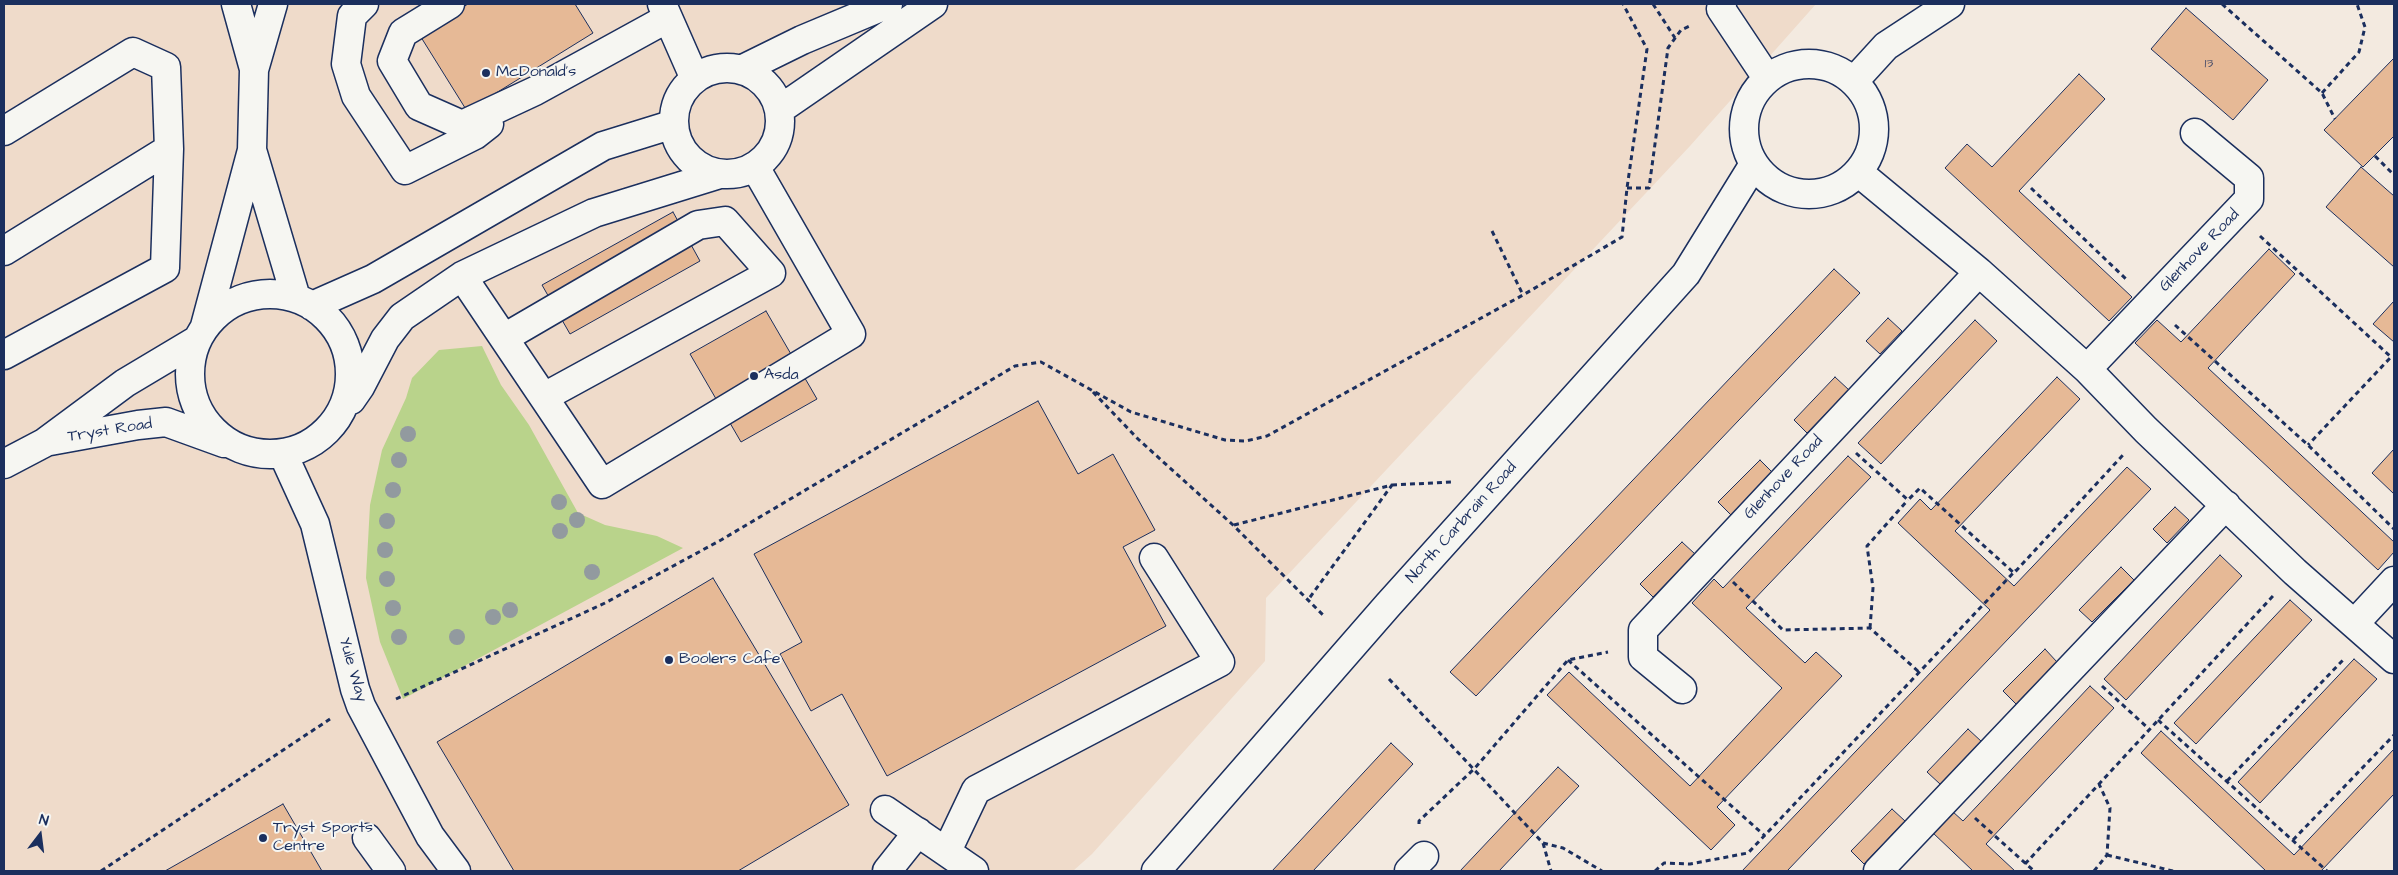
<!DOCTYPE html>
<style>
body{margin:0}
#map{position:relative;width:2398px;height:875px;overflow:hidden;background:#f3eae0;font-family:"Architects Daughter",sans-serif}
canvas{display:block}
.frame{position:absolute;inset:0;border:5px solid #1b2f5e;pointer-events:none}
.north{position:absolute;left:15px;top:810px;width:50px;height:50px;-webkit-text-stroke:4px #f6f6f2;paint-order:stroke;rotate:15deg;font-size:14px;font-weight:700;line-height:20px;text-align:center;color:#1b2f5e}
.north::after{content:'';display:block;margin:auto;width:18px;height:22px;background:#1b2f5e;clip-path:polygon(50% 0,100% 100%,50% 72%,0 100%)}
</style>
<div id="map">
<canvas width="2398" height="875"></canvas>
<div class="frame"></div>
<div class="north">N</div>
</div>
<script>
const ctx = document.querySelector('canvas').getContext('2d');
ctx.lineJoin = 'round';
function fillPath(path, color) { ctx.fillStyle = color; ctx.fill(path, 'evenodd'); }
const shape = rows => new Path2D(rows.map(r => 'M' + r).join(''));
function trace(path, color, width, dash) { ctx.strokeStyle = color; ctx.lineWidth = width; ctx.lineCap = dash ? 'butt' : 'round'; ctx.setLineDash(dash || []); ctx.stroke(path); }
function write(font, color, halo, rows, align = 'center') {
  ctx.font = font + ' "Architects Daughter",sans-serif'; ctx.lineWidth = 4; ctx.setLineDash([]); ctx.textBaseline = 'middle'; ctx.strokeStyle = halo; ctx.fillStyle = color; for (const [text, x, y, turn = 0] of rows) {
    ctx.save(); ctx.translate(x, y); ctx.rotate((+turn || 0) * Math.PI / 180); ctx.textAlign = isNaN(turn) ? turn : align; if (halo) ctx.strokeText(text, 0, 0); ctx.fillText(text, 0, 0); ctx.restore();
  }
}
const built = shape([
 [4,4,1816,4,1690,146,1266,598,1265,661,1092,854,1073,871,4,871]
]);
const green = shape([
 [482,346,501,385,529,425,578,513,605,525,657,536,683,548,403,699,380,642,366,578,370,505,382,450,406,398,412,378,439,350]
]);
const building = shape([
 [468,4,575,4,593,33,467,111,419,34,468,4],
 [2186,8,2268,80,2233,120,2151,49,2186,8],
 [2394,58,2394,136,2363,167,2324,130,2394,58],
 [2079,74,2105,99,2019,191,2132,297,2109,321,1945,168,1967,144,1992,167,2079,74],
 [2361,167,2394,196,2394,267,2326,207,2361,167],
 [673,212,700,261,570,334,542,285,673,212],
 [2269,249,2295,274,2208,368,2394,542,2394,552,2378,570,2135,343,2157,320,2181,342,2269,249],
 [1834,269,1860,293,1476,696,1450,672,1834,269],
 [2394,301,2394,342,2373,324,2394,301],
 [766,311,817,399,741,442,690,354,766,311],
 [1888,318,1902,331,1880,354,1866,341,1888,318],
 [1975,320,1997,341,1881,464,1858,443,1975,320],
 [1835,377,1849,390,1807,433,1794,420,1835,377],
 [2057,377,2080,399,1955,531,2014,586,2127,467,2151,489,1787,871,1742,871,1990,610,1898,523,1920,499,1931,510,2057,377],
 [1038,401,1078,474,1113,454,1155,530,1123,547,1166,626,887,776,842,694,811,711,780,654,802,642,754,554,1038,401],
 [2394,449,2394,494,2372,473,2394,449],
 [1848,456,1871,477,1746,608,1805,663,1816,652,1842,676,1717,807,1735,825,1711,850,1547,695,1569,672,1690,786,1782,688,1692,603,1714,579,1723,588,1848,456],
 [1760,460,1773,473,1731,515,1718,502,1760,460],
 [2175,507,2189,520,2167,543,2153,529,2175,507],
 [1682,542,1695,554,1653,597,1640,584,1682,542],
 [2220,555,2242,576,2126,700,2104,679,2220,555],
 [2121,567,2134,580,2092,622,2079,610,2121,567],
 [713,578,849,805,738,871,514,871,437,742,713,578],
 [2290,600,2312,620,2196,744,2174,723,2290,600],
 [2045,649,2057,662,2016,704,2003,691,2045,649],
 [2354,659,2377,679,2260,803,2238,782,2354,659],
 [2090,686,2114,708,1986,844,2015,871,1973,871,1932,832,1952,811,1963,821,2090,686],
 [1968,729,1982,742,1940,784,1927,772,1968,729],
 [2161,731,2294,855,2394,749,2394,794,2321,871,2266,871,2141,753,2161,731],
 [1391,743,1413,764,1313,871,1272,871,1391,743],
 [1558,767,1579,786,1499,871,1460,871,1558,767],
 [283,804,322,871,165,871,283,804],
 [1892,809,1905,821,1864,864,1851,851,1892,809]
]);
const path = shape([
 [1653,4,1675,38],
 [2222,4,2322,93,2335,119],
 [2322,93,2359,52,2365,27,2357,4],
 [2375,156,2394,175],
 [1627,188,1649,188,1668,48,1681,30,1692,25],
 [2031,188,2127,280],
 [1492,231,1523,295],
 [2260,236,2391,357,2308,445],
 [2175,325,2308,445,2394,529],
 [1093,392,1138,439,1233,525,1324,616],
 [1856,453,1908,500,1920,488,2014,573,2123,455],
 [1392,485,1452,482],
 [1234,525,1392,485,1308,600],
 [1733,582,1783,630,1870,628,1920,673],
 [1870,628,1873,588,1867,546,1908,500],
 [1568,660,1765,836],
 [1389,679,1543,843,1551,871],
 [2102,686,2149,729],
 [396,699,605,603,721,540,1015,366,1041,362,1131,412,1225,440,1246,441,1267,436,1523,295,1622,237,1627,188,1647,49,1623,4],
 [2158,720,2327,871],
 [2227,781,2344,659],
 [1975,818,2034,871],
 [1419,824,1419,821,1475,768,1568,660,1608,652],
 [2293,840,2394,735],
 [1543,843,1563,848,1602,871],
 [2107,855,2173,871],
 [2025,864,2273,596],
 [101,871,330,719],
 [1655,871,1664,863,1690,864,1748,853,2016,570],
 [2094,871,2107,855,2110,808,2099,784]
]);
const minor = shape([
 [236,4,254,69],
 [364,4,352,16,346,64,356,96,405,170,475,135,489,124],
 [450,4,403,33,392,61,419,106,462,125,535,91,668,18],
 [662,4,695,79],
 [1722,4,1721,9,1767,78],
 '1744 129a65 65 0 1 1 130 0a65 65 0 1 1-130 0Z',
 '674 121a53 53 0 1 1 106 0a53 53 0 1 1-106 0Z',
 [741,70,802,40,888,4],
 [1854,81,1886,46,1950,4],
 [779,110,933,4],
 [4,131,133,52,166,67,169,149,4,251],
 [252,150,296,298],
 [1858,172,1979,272,2087,369,2146,430,2295,572,2394,659],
 [462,276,602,484,851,334,755,167],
 '190 374a80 80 0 1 1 160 0a80 80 0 1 1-160 0Z',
 [312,306,373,279,603,146,674,124],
 [205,326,252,150,254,70,273,4],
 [504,338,698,225,725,221,771,273,544,397],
 [4,355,165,268,169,149],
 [2087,369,2249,199,2249,178,2195,133],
 [351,400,360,387,385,339,402,317,462,276,594,213,720,174],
 [50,441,138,425,166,422,224,443],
 [283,454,315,524,355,689,361,706,430,836,456,871],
 [4,464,44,443,125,383,197,340],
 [2355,623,2394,581],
 [1682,689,1643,657,1643,630,1979,272],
 [885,810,974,871],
 [367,838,391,871],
 [947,851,976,790,1220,662,1154,558],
 [887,871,918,832],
 [1156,871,1388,605,1686,274,1754,164],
 [1409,871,1424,856],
 [1878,871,2226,505]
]);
const trees = [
 [408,434],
 [399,460],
 [393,490],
 [559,502],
 [577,520],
 [387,521],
 [560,531],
 [385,550],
 [592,572],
 [387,579],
 [393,608],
 [510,610],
 [493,617],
 [399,637],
 [457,637]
];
const markers = [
 [486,73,5,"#1b2f5e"],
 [754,376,5,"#1b2f5e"],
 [669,660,5,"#1b2f5e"],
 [263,838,5,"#1b2f5e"]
];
const numberNames = [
 ["13",2209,64]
];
const poiNames = [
 ["McDonald's",496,73],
 ["Asda",764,376],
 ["Boolers Cafe",679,660],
 ["Tryst Sports",273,829],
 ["Centre",273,847]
];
const streetNames = [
 ["Glenhove Road",2200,251,-46],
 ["Tryst Road",110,431,-9],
 ["Glenhove Road",1784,478,-47],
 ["North Carbrain Road",1462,523,-48],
 ["Yule Way",352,670,74]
];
fillPath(built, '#efdbca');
fillPath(green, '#b9d38b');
fillPath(building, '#e6b996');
trace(building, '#1b2f5e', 1);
trace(minor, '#1b2f5e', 31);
trace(path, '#1b2f5e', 3, [5, 4]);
trace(minor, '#f6f6f2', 28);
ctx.fillStyle = '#929a9f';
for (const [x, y] of trees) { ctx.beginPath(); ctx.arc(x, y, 8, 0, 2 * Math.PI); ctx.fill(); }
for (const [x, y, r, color] of markers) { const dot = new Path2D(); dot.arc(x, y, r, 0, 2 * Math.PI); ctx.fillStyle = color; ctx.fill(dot); trace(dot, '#f6f6f2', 2); }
write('14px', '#4e526c', null, numberNames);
write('16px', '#1b2f5e', '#f6f6f2', poiNames, 'left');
write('16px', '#1b2f5e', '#f6f6f2', streetNames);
</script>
